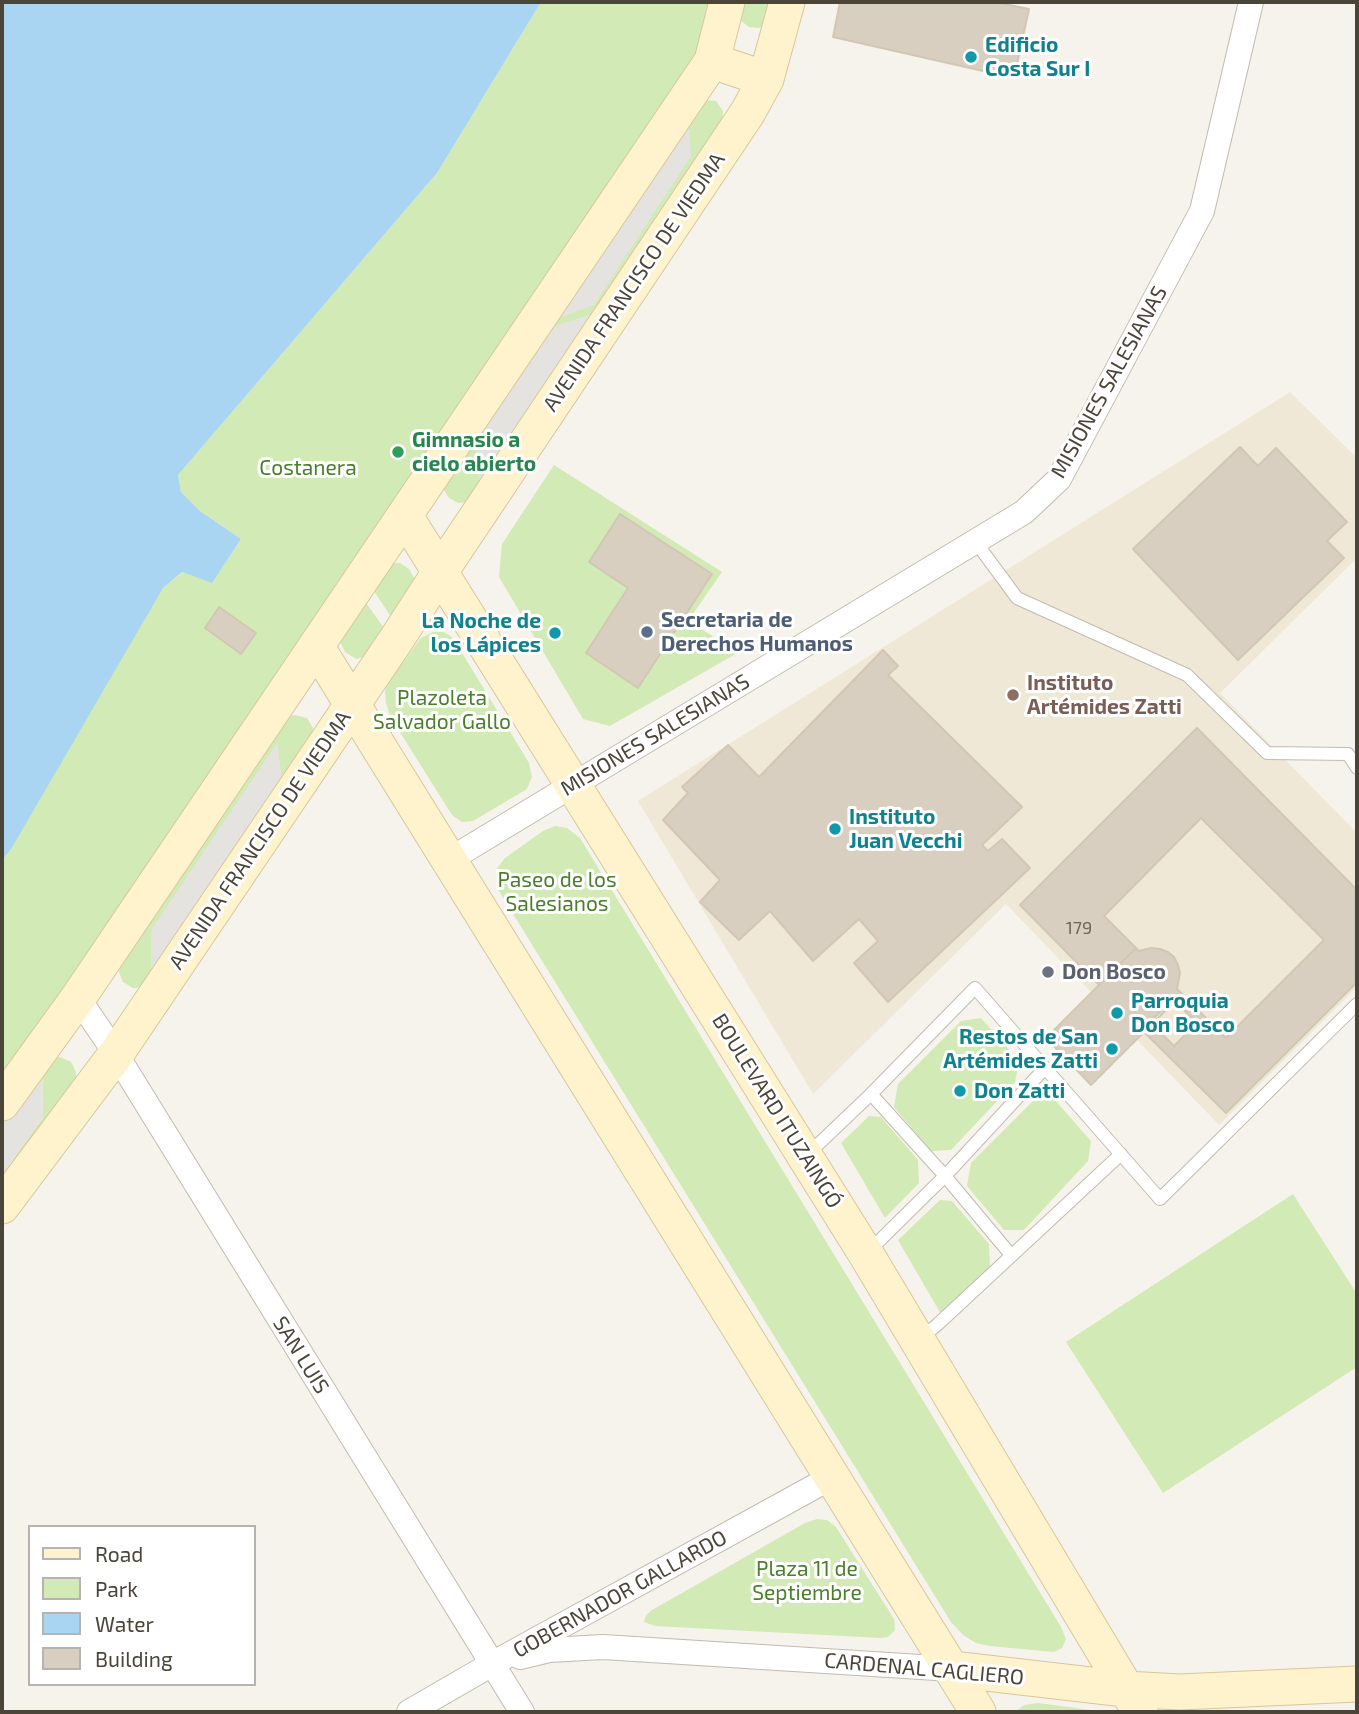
<!DOCTYPE html>
<meta charset="utf-8">
<style>
body{margin:0}
#map{position:relative;width:1359px;height:1714px;overflow:hidden;background:#f6f3ec;font-family:"Exo 2",sans-serif}
canvas{display:block}
.frame{position:absolute;inset:0;border:4px solid #4b4439;pointer-events:none}
.legend{position:absolute;left:28px;top:1525px;width:228px;height:161px;box-sizing:border-box;background:#fff;border:2px solid #b7b4b0;margin:0;padding:9px 12px;list-style:none;font-size:21px;color:#4b4439}
.legend li{display:flex;align-items:center;gap:14px;height:35px}
.legend b{width:35px;border:2px solid #b7b4b0}
</style>
<div id="map">
<canvas width="1359" height="1714"></canvas>
<div class="frame"></div>
<ul class="legend">
<li><b style="height:9px;background:#fff3cd"></b>Road</li>
<li><b style="height:19px;background:#d2eab5"></b>Park</li>
<li><b style="height:19px;background:#a9d4f2"></b>Water</li>
<li><b style="height:19px;background:#d8cfc1"></b>Building</li>
</ul>
</div>
<script>
const ctx = document.querySelector('canvas').getContext('2d');
ctx.lineJoin = 'round';
function fillPath(path, color) { ctx.fillStyle = color; ctx.fill(path, 'evenodd'); }
const shape = rows => new Path2D(rows.map(r => 'M' + r).join(''));
function trace(path, color, width, dash) { ctx.strokeStyle = color; ctx.lineWidth = width; ctx.lineCap = dash ? 'butt' : 'round'; ctx.setLineDash(dash || []); ctx.stroke(path); }
function write(font, color, halo, rows, align = 'center') {
  ctx.font = font + ' "Exo 2",sans-serif'; ctx.lineWidth = 6; ctx.setLineDash([]); ctx.textBaseline = 'middle'; ctx.strokeStyle = halo; ctx.fillStyle = color; for (const [text, x, y, turn = 0] of rows) {
    ctx.save(); ctx.translate(x, y); ctx.rotate((+turn || 0) * Math.PI / 180); ctx.textAlign = isNaN(turn) ? turn : align; if (halo) ctx.strokeText(text, 0, 0); ctx.fillText(text, 0, 0); ctx.restore();
  }
}
const education = shape([
 [1290,392,1357,458,1357,558,1220,693,1357,833,1357,987,1219,1125,1006,904,813,1094,638,801]
]);
const green = shape([
 [541,2,714,2,699,57,2,1081,2,773,163,588,182,572,212,582,241,539,200,511,181,492,178,475,437,173],
 [740,2,772,2,769,22,759,28,749,27,740,20,738,7],
 [704,100,716,101,723,111,722,124,480,485,467,502,458,503,449,498,444,490,444,478,688,114],
 [554,465,722,572,688,621,739,652,610,726,583,719,499,577,502,544],
 [389,563,400,563,409,569,414,578,413,589,393,620,372,588],
 [364,600,386,631,367,656,356,659,345,652,340,642],
 [433,632,444,632,453,638,529,763,532,777,527,789,473,821,462,822,452,815,391,718,386,703,385,691,389,681,421,638],
 [295,715,307,718,313,728,311,743,282,784,277,744,151,980,144,987,133,988,123,982,119,972,121,960,284,718],
 [555,826,567,828,580,838,1061,1627,1066,1639,1062,1648,1054,1652,990,1646,976,1643,963,1635,951,1622,497,888,496,876,498,867,505,858,543,831],
 [981,1018,1019,1061,1015,1082,951,1150,931,1151,894,1107,898,1084,961,1021],
 [60,1057,71,1062,76,1072,76,1088,2,1188,2,1175,43,1117,42,1065,49,1058],
 [1054,1099,1091,1141,1088,1161,1024,1230,1004,1230,967,1186,971,1163,1034,1100],
 [869,1116,881,1117,918,1160,919,1183,885,1218,841,1143],
 [1293,1194,1357,1294,1357,1367,1163,1493,1066,1342],
 [940,1200,952,1201,989,1244,990,1267,941,1314,898,1240],
 [817,1519,827,1520,836,1527,894,1619,895,1630,888,1637,881,1638,655,1626,644,1622,646,1615,652,1610,805,1523],
 [1038,1703,1099,1711,1101,1712,1015,1712,1024,1705]
]);
const parking = shape([
 [688,114,691,156,594,305,548,322],
 [598,312,480,485,475,445,552,327],
 [277,743,282,784,151,980,151,930],
 [42,1065,43,1117,2,1175,2,1122]
]);
const water = shape([
 [2,2,541,2,437,173,178,475,181,492,200,511,241,539,212,583,182,572,163,588,11,849,2,860]
]);
const building = shape([
 [840,2,995,2,1029,9,1014,78,833,37,840,2],
 [1240,447,1258,466,1276,448,1347,522,1327,541,1344,558,1238,660,1133,549,1240,447],
 [620,514,712,574,638,688,586,653,628,588,589,562,620,514],
 [219,607,256,633,241,654,205,628,219,607],
 [883,650,898,666,888,675,1022,807,982,845,988,851,1002,839,1030,868,888,1002,854,963,878,941,859,919,813,961,770,911,739,940,700,902,720,880,663,820,688,793,682,787,728,745,759,777,883,650],
 [1197,728,1357,890,1357,982,1226,1113,1144,1032,1182,994,1226,1038,1324,940,1201,818,1104,916,1136,948,1099,985,1020,905,1197,728],
 [1136,948,1139,951,1151,948,1160,949,1168,952,1174,957,1178,965,1180,973,1177,989,1182,994,1091,1085,1046,1038,1136,948],
 [1173,999,1197,1023,1174,1046,1150,1022,1173,999]
]);
const service = shape([
 [975,541,1017,598,1187,675,1267,753,1348,754,1357,768],
 [871,1094,945,1176,1011,1255],
 [808,1154,871,1094,975,988,1160,1199,1357,1004],
 [869,1251,945,1176,1045,1068],
 [920,1339,938,1324,1121,1154]
]);
const minor = shape([
 [449,860,1024,512,1059,479,1202,211,1251,2],
 [78,998,116,1054,522,1712],
 [520,1657,549,1650,603,1647,952,1669],
 [409,1712,492,1664,832,1477]
]);
const secondary = shape([
 [712,61,766,79],
 [405,516,866,1254,1140,1712],
 [316,646,978,1712],
 [2,1103,78,998,712,61,727,2],
 [2,1206,116,1054,398,637,440,572,748,112,766,79,787,2],
 [952,1669,1125,1689,1180,1692,1357,1684]
]);
const markers = [
 [971,57,7,"#0f9aa8"],
 [398,452,7,"#2e9e5b"],
 [647,632,7,"#5c6f8a"],
 [555,633,7,"#0f9aa8"],
 [1013,695,7,"#8d6e63"],
 [835,829,7,"#0f9aa8"],
 [1048,972,7,"#6b7280"],
 [1117,1013,7,"#0f9aa8"],
 [1112,1049,7,"#0f9aa8"],
 [960,1091,7,"#0f9aa8"]
];
const numberNames = [
 ["179",1079,928]
];
const cultureNames = [
 ["Edificio",985,45],
 ["Costa Sur I",985,69],
 ["La Noche de",541,621,"right"],
 ["los Lápices",541,645,"right"],
 ["Instituto",849,817],
 ["Juan Vecchi",849,841],
 ["Parroquia",1131,1001],
 ["Don Bosco",1131,1025],
 ["Restos de San",1098,1037,"right"],
 ["Artémides Zatti",1098,1061,"right"],
 ["Don Zatti",974,1091]
];
const streetNames = [
 ["AVENIDA FRANCISCO DE VIEDMA",634,282,-56],
 ["MISIONES SALESIANAS",1109,382,-61],
 ["MISIONES SALESIANAS",655,735,-31],
 ["AVENIDA FRANCISCO DE VIEDMA",260,840,-56],
 ["BOULEVARD ITUZAINGÓ",777,1111,58],
 ["SAN LUIS",301,1355,58],
 ["GOBERNADOR GALLARDO",620,1594,-29],
 ["CARDENAL CAGLIERO",924,1669,5]
];
const leisureNames = [
 ["Gimnasio a",412,440],
 ["cielo abierto",412,464]
];
const parkNames = [
 ["Costanera",308,468],
 ["Plazoleta",442,698],
 ["Salvador Gallo",442,722],
 ["Paseo de los",557,880],
 ["Salesianos",557,904],
 ["Plaza 11 de",807,1569],
 ["Septiembre",807,1593]
];
const serviceNames = [
 ["Secretaria de",661,620],
 ["Derechos Humanos",661,644]
];
const educationNames = [
 ["Instituto",1027,683],
 ["Artémides Zatti",1027,707]
];
const worshipNames = [
 ["Don Bosco",1062,972]
];
fillPath(education, '#efe8d6');
fillPath(green, '#d2eab5');
fillPath(parking, '#e5e3e0');
fillPath(water, '#a9d4f2');
fillPath(building, '#d8cfc1');
trace(building, '#d3c7b4', 2);
trace(service, '#c2bbae', 14);
trace(minor, '#c2bbae', 26);
trace(secondary, '#d6c79b', 37);
trace(service, '#fff', 12);
trace(minor, '#fff', 24);
trace(secondary, '#fff3cd', 35);
for (const [x, y, r, color] of markers) { const dot = new Path2D(); dot.arc(x, y, r, 0, 2 * Math.PI); ctx.fillStyle = color; ctx.fill(dot); trace(dot, '#fff', 2.5); }
write('18px', '#6e675b', null, numberNames);
write('bold 21px', '#0d838f', '#fff', cultureNames, 'left');
write('21px', '#4b4439', '#fff', streetNames);
write('bold 21px', '#27864d', '#fff', leisureNames, 'left');
write('21px', '#4a7f2a', '#fff', parkNames);
write('bold 21px', '#4e5e75', '#fff', serviceNames, 'left');
write('bold 21px', '#785e54', '#fff', educationNames, 'left');
write('bold 21px', '#5b616d', '#fff', worshipNames, 'left');
</script>
